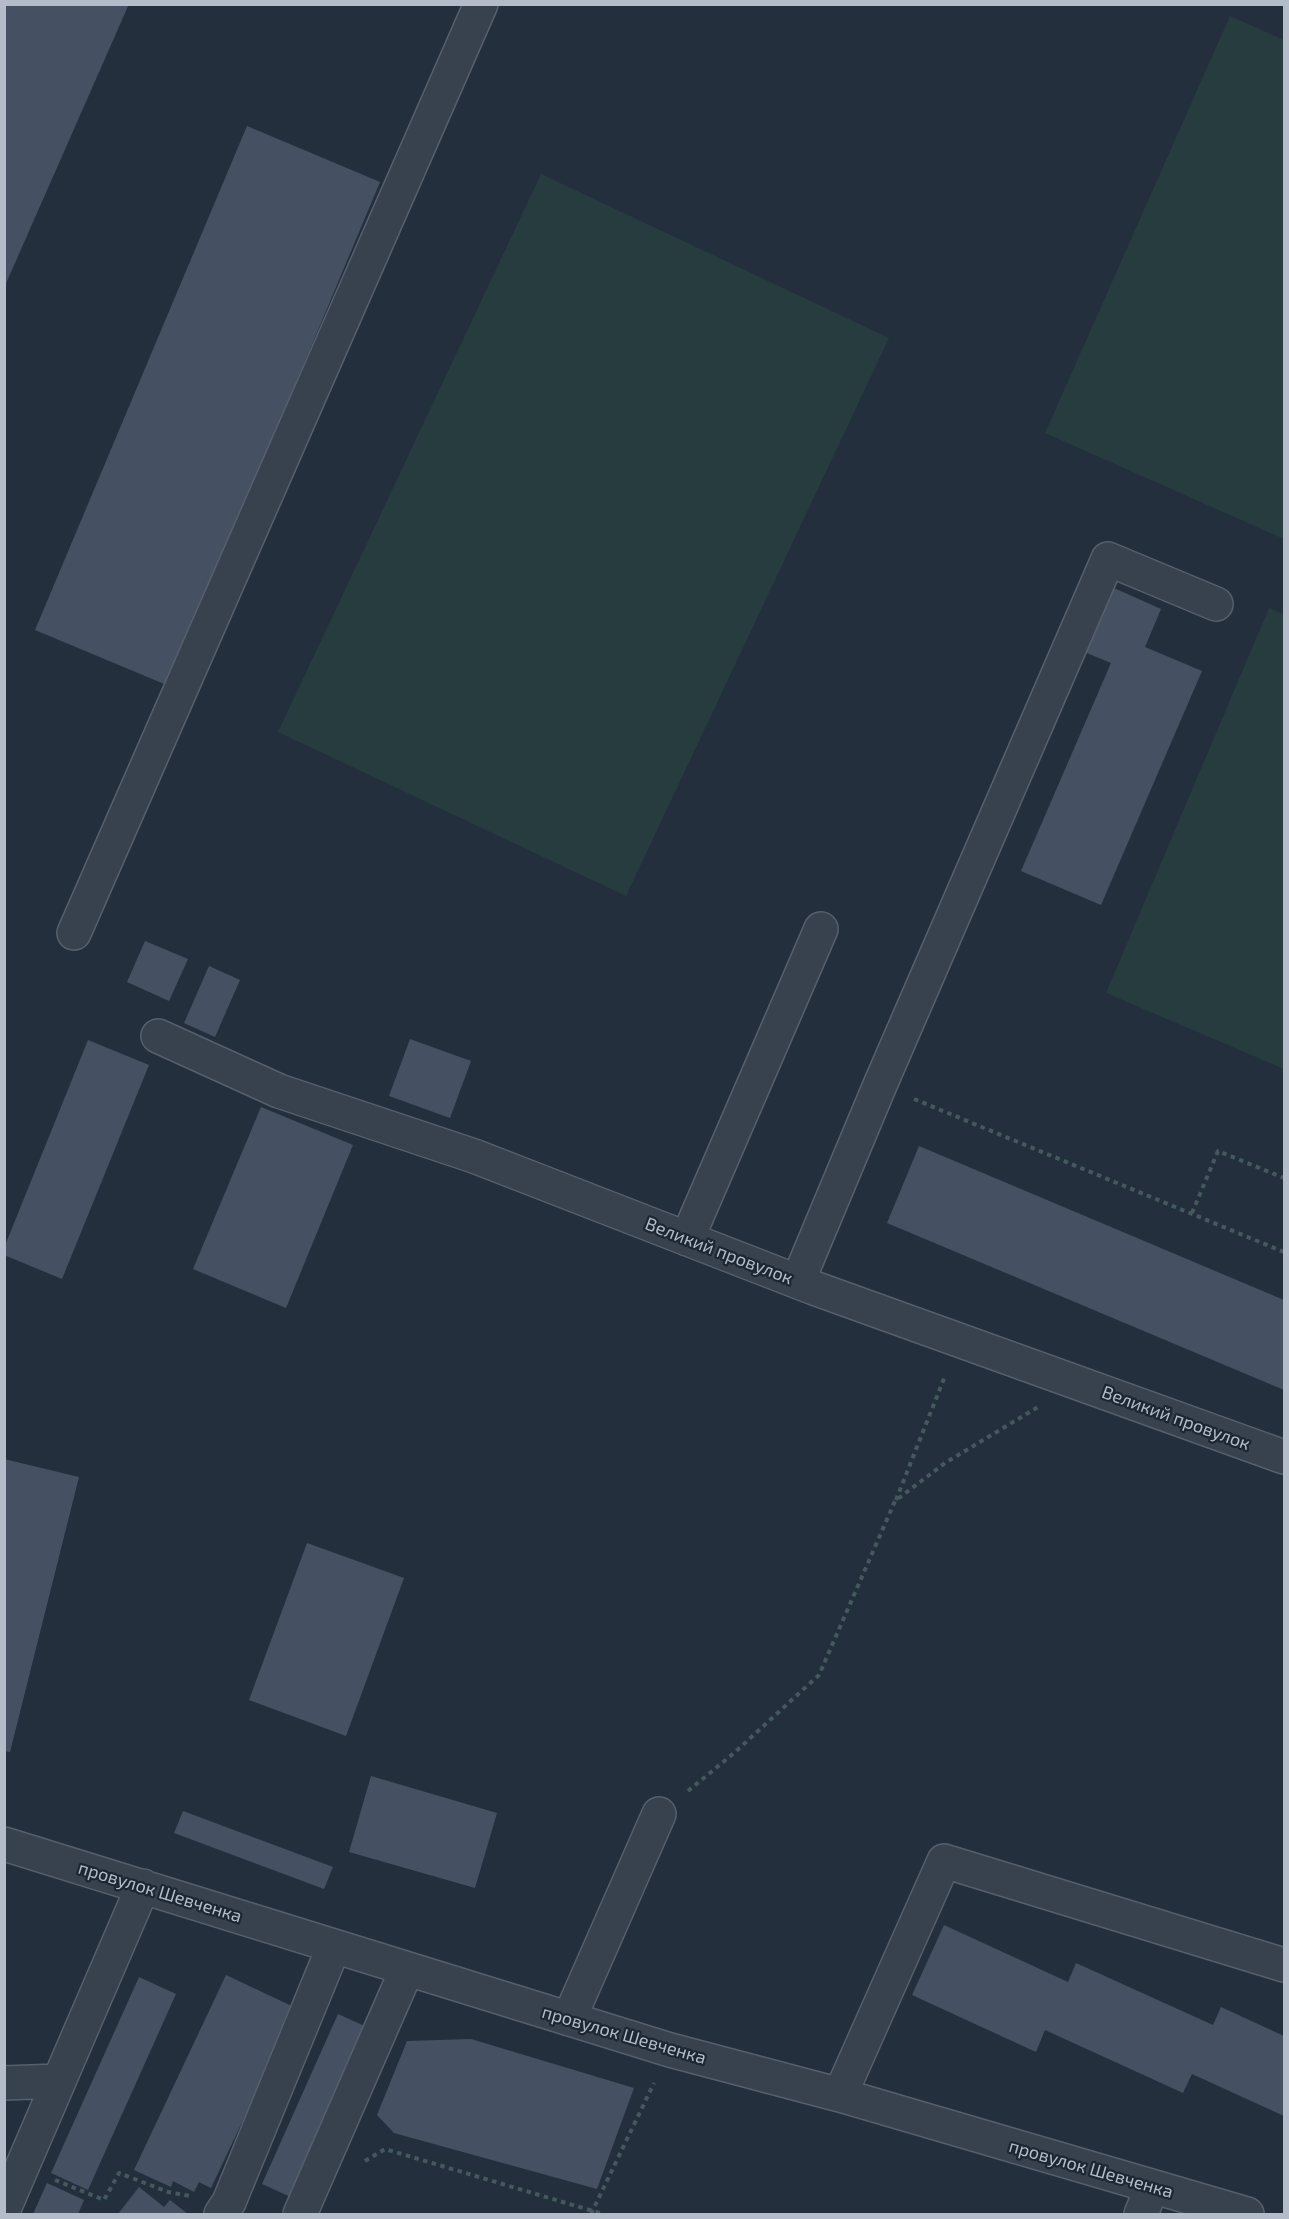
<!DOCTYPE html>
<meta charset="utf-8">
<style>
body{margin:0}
#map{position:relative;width:1289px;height:2219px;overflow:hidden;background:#242f3e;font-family:"Exo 2",sans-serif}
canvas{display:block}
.frame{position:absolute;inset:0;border:6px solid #b4bcc9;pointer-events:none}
</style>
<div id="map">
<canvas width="1289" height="2219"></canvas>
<div class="frame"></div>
</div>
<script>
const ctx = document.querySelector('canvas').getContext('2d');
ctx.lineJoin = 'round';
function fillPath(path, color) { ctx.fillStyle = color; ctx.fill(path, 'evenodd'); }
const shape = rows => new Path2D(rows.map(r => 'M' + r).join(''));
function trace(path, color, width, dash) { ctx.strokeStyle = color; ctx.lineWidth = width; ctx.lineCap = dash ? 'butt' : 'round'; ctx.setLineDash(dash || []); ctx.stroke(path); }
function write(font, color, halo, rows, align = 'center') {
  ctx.font = font + ' "Exo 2",sans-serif'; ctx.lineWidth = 4.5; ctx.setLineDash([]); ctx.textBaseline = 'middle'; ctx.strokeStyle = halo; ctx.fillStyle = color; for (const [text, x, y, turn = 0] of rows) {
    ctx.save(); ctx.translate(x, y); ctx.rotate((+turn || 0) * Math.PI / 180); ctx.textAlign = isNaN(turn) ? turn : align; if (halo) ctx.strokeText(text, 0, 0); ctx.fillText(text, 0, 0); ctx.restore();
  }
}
const green = shape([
 [1230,16,1284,40,1284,539,1045,433],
 [541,174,889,338,626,896,278,732],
 [1269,608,1284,614,1284,1069,1106,993]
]);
const building = shape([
 [4,4,129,4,4,288],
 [247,126,380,182,169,686,35,630],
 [1105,584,1161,609,1145,647,1202,671,1101,905,1021,871,1111,663,1077,649],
 [145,941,188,959,169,1001,127,982],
 [209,966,240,980,215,1037,184,1023],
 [410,1039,471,1061,450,1118,389,1096],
 [88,1040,149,1065,62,1279,4,1255,4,1248],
 [261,1107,353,1145,286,1308,193,1269],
 [919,1146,1284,1300,1284,1390,887,1223],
 [4,1459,79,1477,10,1752,4,1751],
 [307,1543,404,1578,346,1736,249,1700],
 [371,1776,497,1813,475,1888,349,1852],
 [183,1811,333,1867,324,1889,174,1833],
 [944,1925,1068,1982,1076,1963,1213,2025,1221,2007,1284,2036,1284,2116,1192,2074,1183,2093,1045,2030,1036,2052,912,1995],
 [226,1975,296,2008,211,2188,199,2182,194,2192,173,2181,171,2187,134,2170],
 [139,1977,176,1994,88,2190,51,2173],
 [338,2014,369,2028,293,2198,262,2184],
 [471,2039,634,2088,597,2189,394,2133,377,2115,407,2041],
 [47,2183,84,2200,78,2214,33,2214],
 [139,2187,164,2207,170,2200,188,2214,118,2214]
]);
const path = shape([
 [914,1099,1284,1252],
 [1192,1213,1218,1151,1284,1178],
 [896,1500,945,1376],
 [688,1791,734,1753,819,1675,895,1501,945,1463,1038,1407],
 [365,2161,385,2149,603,2214],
 [55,2180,104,2200,119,2173,168,2192,190,2196],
 [591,2214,654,2083]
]);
const minor = shape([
 [74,933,481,4],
 [158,1036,279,1091,474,1156,814,1288,1284,1457],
 [687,1239,821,929],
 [798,1281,880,1085,1108,559,1216,604],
 [4,1844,670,2050,840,2095,1247,2214],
 [569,2019,659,1814],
 [4,2083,58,2081],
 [840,2095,944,1861,1284,1965],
 [4,2209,143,1886],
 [221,2214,229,2202,334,1946],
 [300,2214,407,1969],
 [1141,2214,1152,2187]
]);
const streetNames = [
 ["Великий провулок",719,1251,21],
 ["Великий провулок",1176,1418,20],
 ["провулок Шевченка",160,1892,17],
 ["провулок Шевченка",624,2035,16],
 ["провулок Шевченка",1091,2169,16]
];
fillPath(green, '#263c3f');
fillPath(building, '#455162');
trace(minor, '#565f6c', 36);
trace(path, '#44595c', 4, [4.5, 4.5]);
trace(minor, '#38414e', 33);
write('18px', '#b4bcc9', '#1d2633', streetNames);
</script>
